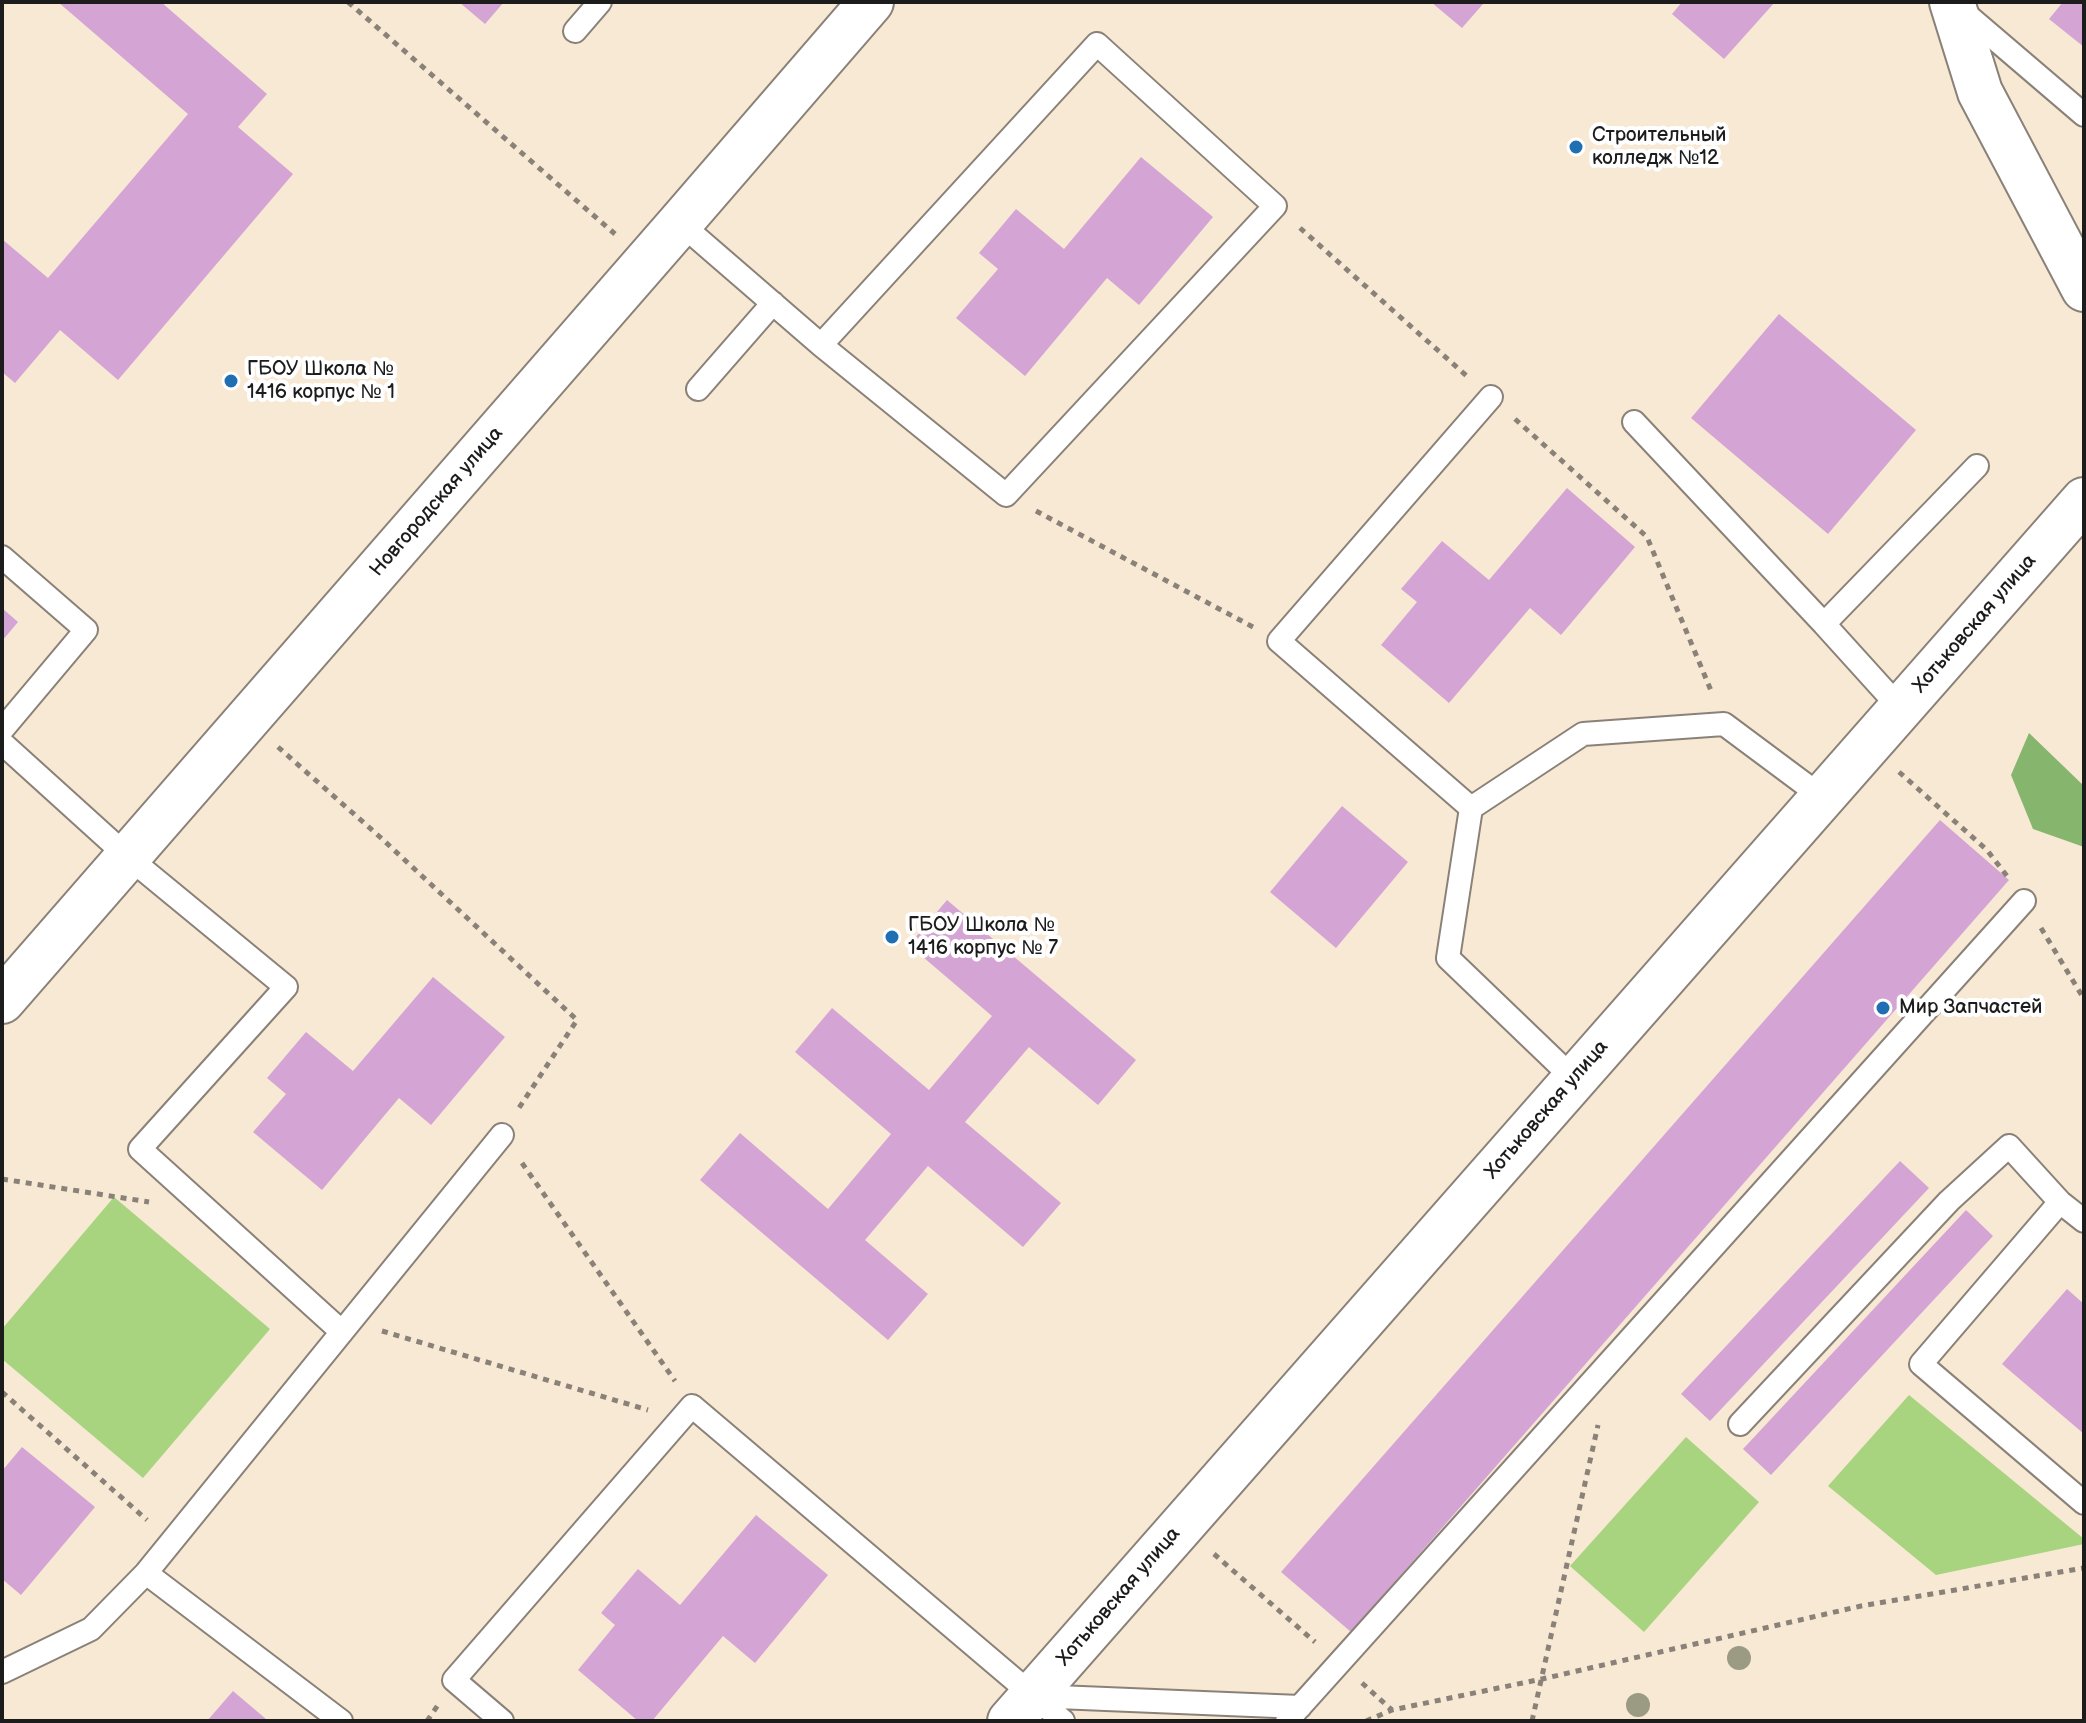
<!DOCTYPE html>
<meta charset="utf-8">
<style>
body{margin:0}
#map{position:relative;width:2086px;height:1723px;overflow:hidden;background:#f8e9d5;font-family:"Balsamiq Sans",sans-serif}
canvas{display:block}
.frame{position:absolute;inset:0;border:4px solid #1c1c1c;pointer-events:none}
</style>
<div id="map">
<canvas width="2086" height="1723"></canvas>
<div class="frame"></div>
</div>
<script>
const ctx = document.querySelector('canvas').getContext('2d');
ctx.lineJoin = 'round';
function fillPath(path, color) { ctx.fillStyle = color; ctx.fill(path, 'evenodd'); }
const shape = rows => new Path2D(rows.map(r => 'M' + r).join(''));
function trace(path, color, width, dash) { ctx.strokeStyle = color; ctx.lineWidth = width; ctx.lineCap = dash ? 'butt' : 'round'; ctx.setLineDash(dash || []); ctx.stroke(path); }
function write(font, color, halo, rows, align = 'center') {
  ctx.font = font + ' "Balsamiq Sans",sans-serif'; ctx.lineWidth = 8; ctx.setLineDash([]); ctx.textBaseline = 'middle'; ctx.strokeStyle = halo; ctx.fillStyle = color; for (const [text, x, y, turn = 0] of rows) {
    ctx.save(); ctx.translate(x, y); ctx.rotate((+turn || 0) * Math.PI / 180); ctx.textAlign = isNaN(turn) ? turn : align; if (halo) ctx.strokeText(text, 0, 0); ctx.fillText(text, 0, 0); ctx.restore();
  }
}
const green = shape([
 [114,1197,270,1329,143,1478,2,1359,2,1329],
 [1909,1395,2084,1539,2084,1544,1936,1575,1828,1486],
 [1686,1437,1759,1502,1644,1632,1570,1566]
]);
const forest = shape([
 [2029,733,2084,786,2084,847,2033,829,2011,775]
]);
const building = shape([
 [58,2,161,2,267,94,238,127,293,174,118,380,60,330,15,383,2,372,2,239,48,278,188,114],
 [459,2,504,2,485,24],
 [1431,2,1481,2,1483,4,1462,28],
 [1682,2,1775,2,1724,59,1672,14],
 [2063,2,2084,2,2084,47,2049,19],
 [1141,157,1213,217,1139,305,1107,278,1025,376,956,318,998,269,979,253,1016,209,1064,249],
 [1779,314,1916,430,1828,534,1691,418],
 [1567,488,1635,547,1561,635,1530,608,1449,703,1381,645,1417,602,1401,589,1442,541,1489,580],
 [2,608,18,622,2,641],
 [1342,806,1408,862,1336,948,1270,892],
 [1940,820,2009,880,1351,1632,1281,1572],
 [947,900,1136,1060,1098,1105,1029,1047,965,1122,1061,1203,1023,1247,928,1166,865,1240,928,1294,888,1340,700,1180,740,1133,828,1209,891,1134,795,1052,832,1008,929,1090,992,1016,909,945],
 [433,977,505,1037,431,1125,399,1098,322,1190,253,1132,286,1094,267,1078,306,1032,353,1071],
 [1900,1161,1929,1188,1710,1421,1681,1394],
 [1966,1210,1993,1236,1771,1475,1743,1449],
 [2067,1289,2084,1304,2084,1434,2002,1364],
 [22,1447,95,1507,21,1595,2,1579,2,1471],
 [756,1515,828,1575,755,1663,723,1636,652,1721,638,1721,578,1670,615,1625,601,1613,638,1569,680,1605],
 [233,1691,266,1719,264,1721,207,1721]
]);
const path = shape([
 [348,2,615,234],
 [1300,228,1469,378],
 [1515,419,1647,537,1712,693],
 [1036,511,1253,627],
 [278,747,380,837,577,1020,519,1108],
 [1899,772,1987,850,2007,876],
 [2041,928,2084,999],
 [522,1163,675,1381],
 [2,1179,149,1202],
 [382,1331,648,1410],
 [2,1392,147,1520],
 [1214,1554,1315,1642],
 [1362,1683,1392,1710,1542,1679,1861,1606,2084,1568],
 [427,1721,438,1705],
 [1366,1721,1392,1710],
 [1532,1721,1598,1425]
]);
const service = shape([
 [1960,9,2084,115],
 [575,31,600,2],
 [680,223,821,345,1006,495,1275,206,1097,44,821,345],
 [698,389,773,303],
 [1491,397,1279,641,1471,808,1448,958,1574,1079],
 [1634,422,1824,624,1977,466],
 [2,557,86,630,2,730],
 [1824,624,1900,708],
 [2,743,128,857,286,987,140,1149,342,1332],
 [1471,808,1583,734,1724,724,1822,797],
 [2060,1202,1921,1364,2084,1503],
 [1740,1424,1949,1201,2009,1146,2060,1202,2084,1221],
 [146,1573,341,1721],
 [2,1672,91,1629,146,1573,502,1135],
 [1033,1696,1300,1707],
 [502,1721,454,1680,692,1406,1063,1721],
 [1287,1721,2024,901]
]);
const minor = shape([
 [1952,2,1980,92,2084,289],
 [2,1001,680,223,871,2],
 [1010,1721,2084,500]
]);
const trees = [
 [1739,1658],
 [1638,1705]
];
const markers = [
 [1576,147,8,"#1f6fb2"],
 [231,381,8,"#1f6fb2"],
 [892,937,8,"#1f6fb2"],
 [1883,1008,8,"#1f6fb2"]
];
const poiNames = [
 ["Строительный",1592,136],
 ["колледж №12",1592,159],
 ["ГБОУ Школа №",247,370],
 ["1416 корпус № 1",247,393],
 ["ГБОУ Школа №",908,926],
 ["1416 корпус № 7",908,949],
 ["Мир Запчастей",1899,1008]
];
const streetNames = [
 ["Новгородская улица",437,502,-49],
 ["Хотьковская улица",1975,624,-49],
 ["Хотьковская улица",1547,1110,-49],
 ["Хотьковская улица",1119,1597,-49]
];
fillPath(green, '#a8d37f');
fillPath(forest, '#86b56e');
fillPath(building, '#d3a4d4');
trace(service, '#8a8278', 26);
trace(minor, '#8a8278', 48);
trace(path, '#8a8278', 5, [6, 6]);
trace(service, '#fff', 22);
trace(minor, '#fff', 44);
ctx.fillStyle = '#9a9b82';
for (const [x, y] of trees) { ctx.beginPath(); ctx.arc(x, y, 12, 0, 2 * Math.PI); ctx.fill(); }
for (const [x, y, r, color] of markers) { const dot = new Path2D(); dot.arc(x, y, r, 0, 2 * Math.PI); ctx.fillStyle = color; ctx.fill(dot); trace(dot, '#fff', 3); }
write('20px', '#1c1c1c', '#fff', poiNames, 'left');
write('20px', '#1c1c1c', '#fff', streetNames);
</script>
